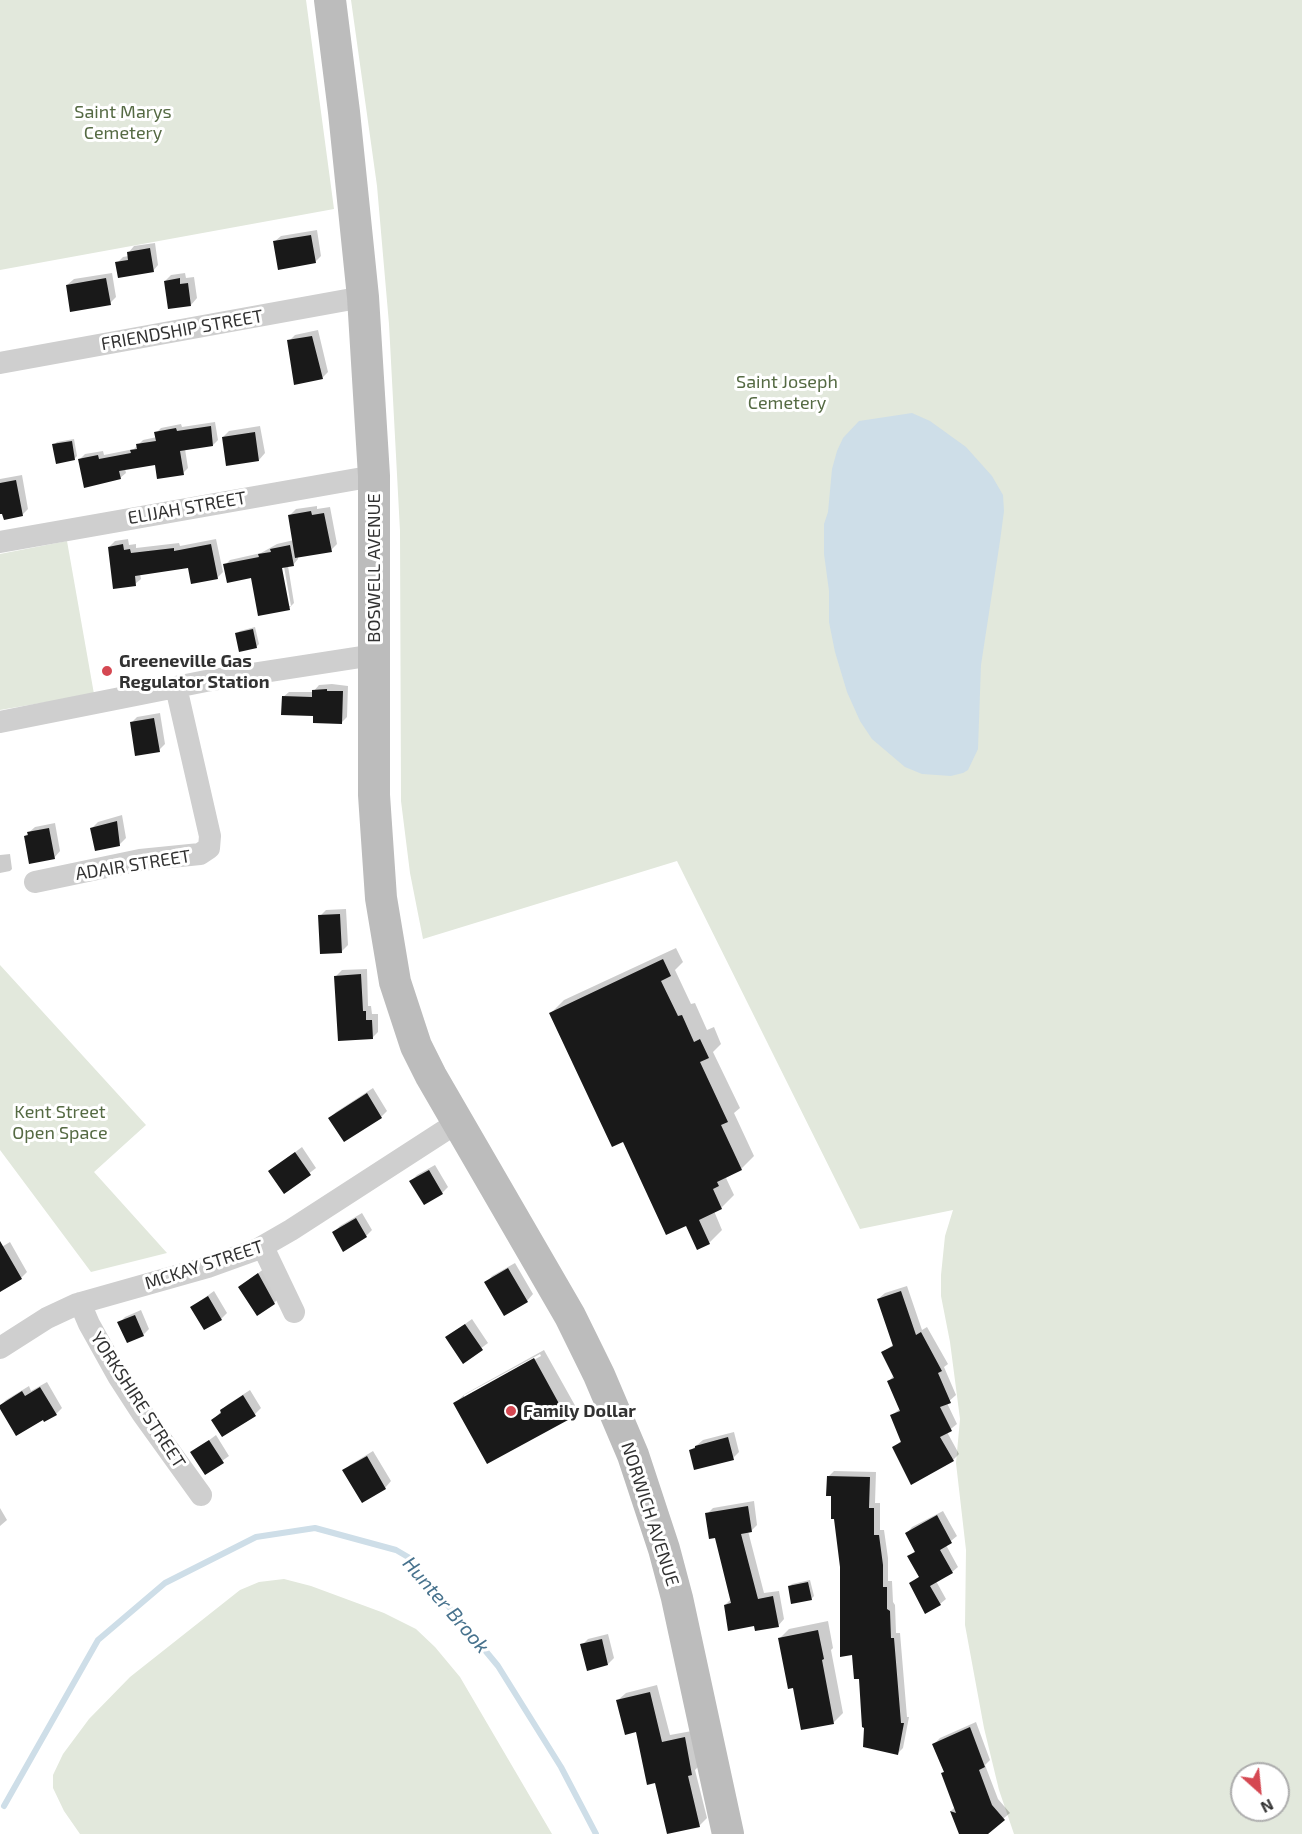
<!DOCTYPE html>
<style>
body{margin:0}
#map{position:relative;width:1302px;height:1834px;overflow:hidden;background:#fff;font-family:"Exo 2",sans-serif}
canvas{display:block}
.north{position:absolute;left:1230px;top:1762px;width:60px;height:60px;box-sizing:border-box;background:#fff;border:2px solid #adadad;border-radius:50%;rotate:153deg;font-size:16px;font-weight:700;line-height:24px;text-align:center;color:#323232}
.north::after{content:'';display:block;margin:auto;width:21px;height:27px;background:#d54852;clip-path:polygon(50% 0,100% 100%,50% 72%,0 100%)}
</style>
<div id="map">
<canvas width="1302" height="1834"></canvas>
<div class="north">N</div>
</div>
<script>
const ctx = document.querySelector('canvas').getContext('2d');
ctx.lineJoin = 'round';
function fillPath(path, color) { ctx.fillStyle = color; ctx.fill(path, 'evenodd'); }
const shape = rows => new Path2D(rows.map(r => 'M' + r).join(''));
function trace(path, color, width, dash) { ctx.strokeStyle = color; ctx.lineWidth = width; ctx.lineCap = dash ? 'butt' : 'round'; ctx.setLineDash(dash || []); ctx.stroke(path); }
function write(font, color, halo, rows, align = 'center') {
  ctx.font = font + ' "Exo 2",sans-serif'; ctx.lineWidth = 6; ctx.setLineDash([]); ctx.textBaseline = 'middle'; ctx.strokeStyle = halo; ctx.fillStyle = color; for (const [text, x, y, turn = 0] of rows) {
    ctx.save(); ctx.translate(x, y); ctx.rotate((+turn || 0) * Math.PI / 180); ctx.textAlign = isNaN(turn) ? turn : align; if (halo) ctx.strokeText(text, 0, 0); ctx.fillText(text, 0, 0); ctx.restore();
  }
}
const green = shape([
 [0,0,306,0,334,209,0,270],
 [351,0,1302,0,1302,1834,1014,1834,999,1790,984,1728,965,1625,966,1550,956,1463,960,1419,950,1342,941,1296,941,1275,945,1236,953,1210,860,1229,677,861,423,939,410,873,401,801,400,531,389,324,377,186],
 [1242,1774,1278,1774,1278,1810,1242,1810],
 [67,541,94,694,0,710,0,554],
 [0,965,146,1125,94,1172,167,1253,91,1272,0,1150],
 [284,1579,311,1586,384,1613,416,1629,435,1647,460,1677,552,1834,80,1834,64,1811,53,1788,53,1775,63,1754,89,1719,130,1677,240,1590,259,1582]
]);
const water = shape([
 [912,413,930,421,966,447,992,476,1003,495,1004,511,1000,541,981,665,978,749,968,770,963,773,951,776,922,774,905,767,872,739,860,721,847,692,835,652,829,622,829,591,824,554,824,524,828,512,832,469,837,451,843,438,859,421]
]);
const shadow = shape([
 [317,230,321,256,315,262,274,242,281,236],
 [155,243,158,265,153,271,117,263,123,257,129,256,129,252,134,246],
 [112,273,116,297,110,303,67,285,74,279],
 [185,273,186,278,194,277,197,298,191,305,165,281,171,275],
 [318,330,328,372,322,378,289,341,295,335],
 [215,422,218,440,213,445,185,449,188,468,183,473,156,463,125,469,126,473,120,478,80,459,85,454,103,451,104,455,134,449,143,440,157,437,156,433,161,428,181,424,182,427],
 [260,426,265,453,259,460,223,437,229,431],
 [74,439,77,456,74,459,54,445,57,442],
 [22,475,28,509,22,515,0,505,0,479],
 [317,506,317,509,330,507,337,544,331,550,298,556,298,559,293,565,288,566,294,603,289,608,252,576,225,565,230,560,261,553,277,544,294,540,290,515,296,509],
 [280,561,283,561,291,606,288,606],
 [128,539,129,545,136,544,136,548,179,543,180,546,216,539,223,572,217,578,189,566,140,574,141,579,135,584,109,547,115,541],
 [255,627,259,644,256,647,237,633,240,631],
 [332,684,348,686,347,717,342,722,315,714,283,697,289,692,313,692,319,685],
 [160,713,165,744,159,750,131,723,137,717],
 [122,815,126,838,119,845,92,828,98,822],
 [55,823,60,851,54,858,25,836,35,827],
 [10,854,12,869,10,871,0,873,0,855],
 [346,909,348,945,342,951,320,916,326,910],
 [676,948,683,962,675,970,691,1004,695,1003,707,1030,714,1027,721,1044,713,1052,740,1108,734,1113,754,1156,741,1169,726,1178,734,1195,721,1208,714,1211,722,1230,710,1242,698,1248,687,1224,623,1140,551,1013,564,1000],
 [367,969,368,1006,371,1006,372,1014,378,1014,378,1032,372,1038,336,976,342,970],
 [373,1088,387,1111,381,1117,344,1140,330,1118,336,1112],
 [302,1147,316,1168,285,1192,270,1171],
 [435,1165,448,1187,442,1193,411,1181,417,1175],
 [362,1213,372,1230,366,1236,334,1232,340,1226],
 [10,1242,27,1272,21,1278,0,1290,0,1248],
 [515,1263,533,1294,527,1301,486,1283,492,1276],
 [265,1268,280,1297,274,1303,240,1287],
 [907,1286,922,1330,927,1327,948,1364,944,1367,956,1395,947,1403,957,1424,947,1432,959,1454,953,1460,894,1447,902,1440,892,1415,901,1408,889,1381,894,1375,883,1352,894,1344,878,1299,885,1293],
 [214,1291,227,1313,221,1319,192,1307],
 [141,1310,149,1329,143,1335,119,1323,125,1317],
 [472,1319,488,1343,464,1361,447,1337],
 [544,1350,577,1409,567,1418,455,1403,465,1394],
 [540,1354,541,1356,464,1399,464,1395],
 [47,1382,62,1408,56,1414,0,1406,6,1400,29,1386,31,1391],
 [250,1390,261,1408,255,1414,222,1435,213,1420,227,1405],
 [734,1432,739,1452,733,1458,691,1450,703,1440],
 [216,1435,229,1456,205,1473,192,1453],
 [373,1451,391,1481,385,1488,344,1471,350,1465],
 [834,1471,876,1472,875,1503,880,1503,880,1530,884,1530,888,1558,888,1581,892,1581,893,1602,895,1605,896,1633,900,1633,907,1717,909,1717,903,1748,897,1754,866,1727,860,1677,828,1477],
 [754,1501,757,1525,751,1531,748,1531,764,1593,779,1591,784,1619,778,1626,755,1624,725,1605,731,1599,716,1537,707,1514,713,1508],
 [0,1508,7,1520,0,1526],
 [943,1511,957,1536,946,1545,958,1567,952,1572,936,1581,946,1599,940,1604,911,1583,920,1576,909,1557,916,1550,907,1533,912,1527],
 [810,1580,814,1596,811,1599,789,1587,792,1584],
 [828,1621,833,1648,831,1650,843,1713,834,1722,803,1728,794,1686,780,1638,789,1629],
 [608,1634,614,1658,608,1664,582,1645,588,1639],
 [657,1685,670,1735,692,1731,699,1766,695,1770,707,1818,699,1826,656,1781,637,1730,618,1700,626,1693],
 [976,1722,990,1760,985,1765,998,1799,1010,1813,985,1834,961,1834,951,1811,955,1807,942,1774,945,1771,934,1744,940,1738]
]);
const stream = shape([
 [4,1806,98,1640,165,1583,256,1537,315,1528,396,1550,408,1557,498,1666,561,1767,596,1834]
]);
const building = shape([
 [311,235,316,263,278,270,273,241],
 [150,248,154,272,118,278,115,262,128,260,127,252],
 [106,278,111,305,70,312,66,285],
 [180,278,180,284,188,283,191,306,168,309,164,281],
 [312,336,323,379,294,385,287,340],
 [211,426,213,446,180,451,184,475,157,479,155,465,119,471,121,479,84,488,78,459,98,455,99,459,131,453,130,450,137,449,136,444,156,441,154,432,176,428,177,431],
 [255,432,259,461,226,466,222,437],
 [72,441,75,460,56,464,52,444],
 [16,480,23,516,4,520,2,514,0,514,0,483],
 [311,511,312,515,324,513,332,552,295,558,288,515],
 [123,544,124,550,130,549,131,553,174,548,174,551,211,544,218,579,191,584,188,568,135,576,136,586,113,589,108,547],
 [290,545,294,566,282,568,290,610,258,616,251,578,227,583,223,564,259,557,258,554,271,552,270,549],
 [253,629,257,648,239,652,235,633],
 [327,689,327,691,343,691,342,724,313,723,313,716,281,715,282,696,312,697,312,690],
 [154,718,160,752,135,756,130,722],
 [117,821,120,846,95,851,90,828],
 [49,828,55,859,29,864,24,836,28,835,27,832],
 [340,914,342,953,320,954,318,915],
 [663,959,671,976,661,981,678,1016,682,1015,694,1042,700,1039,709,1058,700,1062,728,1122,721,1125,742,1170,717,1182,719,1186,713,1189,722,1209,699,1220,710,1244,697,1250,686,1226,666,1235,623,1142,612,1147,549,1013],
 [361,974,363,1011,366,1011,366,1020,372,1020,373,1039,338,1041,334,976],
 [367,1093,382,1118,344,1142,328,1118],
 [295,1152,311,1175,284,1194,268,1171],
 [429,1170,443,1194,424,1205,409,1181],
 [356,1218,367,1237,343,1252,332,1232],
 [0,1241,22,1279,0,1292],
 [508,1268,528,1302,504,1316,484,1282],
 [258,1273,275,1304,257,1316,238,1287],
 [901,1291,916,1335,921,1332,942,1371,938,1373,951,1403,940,1407,952,1431,940,1437,954,1461,911,1485,892,1447,901,1442,890,1415,900,1411,887,1381,894,1378,881,1352,893,1346,877,1299],
 [208,1296,222,1320,204,1330,190,1307],
 [135,1315,144,1336,127,1343,117,1322],
 [465,1324,483,1350,463,1364,445,1337],
 [534,1358,568,1420,487,1464,453,1403],
 [40,1387,57,1415,44,1422,43,1420,16,1436,0,1409,0,1405,22,1391,25,1396],
 [243,1395,256,1416,222,1437,211,1420,221,1413,220,1410],
 [728,1437,734,1460,694,1470,689,1450,695,1448,695,1446],
 [209,1440,224,1463,205,1475,190,1452],
 [367,1456,386,1489,362,1503,342,1470],
 [827,1476,870,1477,869,1508,874,1508,874,1535,879,1535,883,1565,883,1587,887,1587,887,1609,890,1611,891,1638,894,1638,901,1723,904,1723,898,1755,863,1747,864,1728,862,1727,859,1679,854,1679,852,1655,840,1657,840,1567,834,1519,831,1519,831,1496,826,1496],
 [748,1506,752,1532,741,1534,758,1599,773,1596,779,1627,755,1631,754,1626,728,1631,724,1605,731,1603,715,1538,709,1539,705,1513],
 [937,1515,952,1543,940,1550,953,1573,930,1586,941,1605,925,1614,909,1583,919,1577,907,1556,915,1552,905,1533],
 [808,1582,812,1600,791,1604,788,1586],
 [818,1630,824,1659,822,1660,834,1724,801,1730,793,1688,788,1689,778,1638],
 [602,1639,608,1665,587,1671,580,1644],
 [650,1692,662,1742,685,1737,692,1775,688,1776,700,1827,667,1834,655,1783,647,1785,636,1732,625,1735,616,1700],
 [970,1727,985,1767,979,1770,992,1805,1005,1820,988,1834,959,1834,950,1811,956,1813,941,1773,944,1772,932,1744]
]);
const minor = shape([
 [0,363,363,297],
 [0,542,374,476],
 [0,722,206,681,374,655],
 [35,882,140,860,200,854,209,848,210,836,176,687],
 [263,1247,294,1312],
 [80,1303,89,1324,118,1376,142,1413,201,1495],
 [0,1348,47,1318,77,1304,208,1267,258,1249,291,1230,458,1122]
]);
const secondary = shape([
 [330,0,344,112,363,297,374,476,374,795,381,898,395,982,416,1046,431,1076,570,1316,599,1375,633,1455,664,1549,677,1598,728,1834]
]);
const markers = [
 [107,671,6,"#d54852"],
 [511,1411,6,"#d54852"]
];
const parkNames = [
 ["Saint Marys",123,112],
 ["Cemetery",123,133],
 ["Saint Joseph",787,382],
 ["Cemetery",787,403],
 ["Kent Street",60,1112],
 ["Open Space",60,1133]
];
const streetNames = [
 ["FRIENDSHIP STREET",182,330,-10],
 ["ELIJAH STREET",187,508,-10],
 ["BOSWELL AVENUE",374,568,-90],
 ["ADAIR STREET",133,865,-9],
 ["MCKAY STREET",204,1265,-18],
 ["YORKSHIRE STREET",138,1400,57],
 ["NORWICH AVENUE",650,1514,72]
];
const poiNames = [
 ["Greeneville Gas",119,661],
 ["Regulator Station",119,682],
 ["Family Dollar",523,1411]
];
const waterNames = [
 ["Hunter Brook",446,1605,49]
];
fillPath(green, '#e2e8dc');
fillPath(water, '#cedee8');
fillPath(shadow, '#0003');
trace(stream, '#cedee8', 6);
fillPath(building, '#191919');
trace(minor, '#cfcfcf', 22);
trace(secondary, '#bcbcbc', 32);
for (const [x, y, r, color] of markers) { const dot = new Path2D(); dot.arc(x, y, r, 0, 2 * Math.PI); ctx.fillStyle = color; ctx.fill(dot); trace(dot, '#fff', 2); }
write('18px', '#556a43', '#fff', parkNames);
write('18px', '#323232', '#fff', streetNames);
write('bold 18px', '#323232', '#fff', poiNames, 'left');
write('italic 20px', '#47728d', '#fff', waterNames);
</script>
